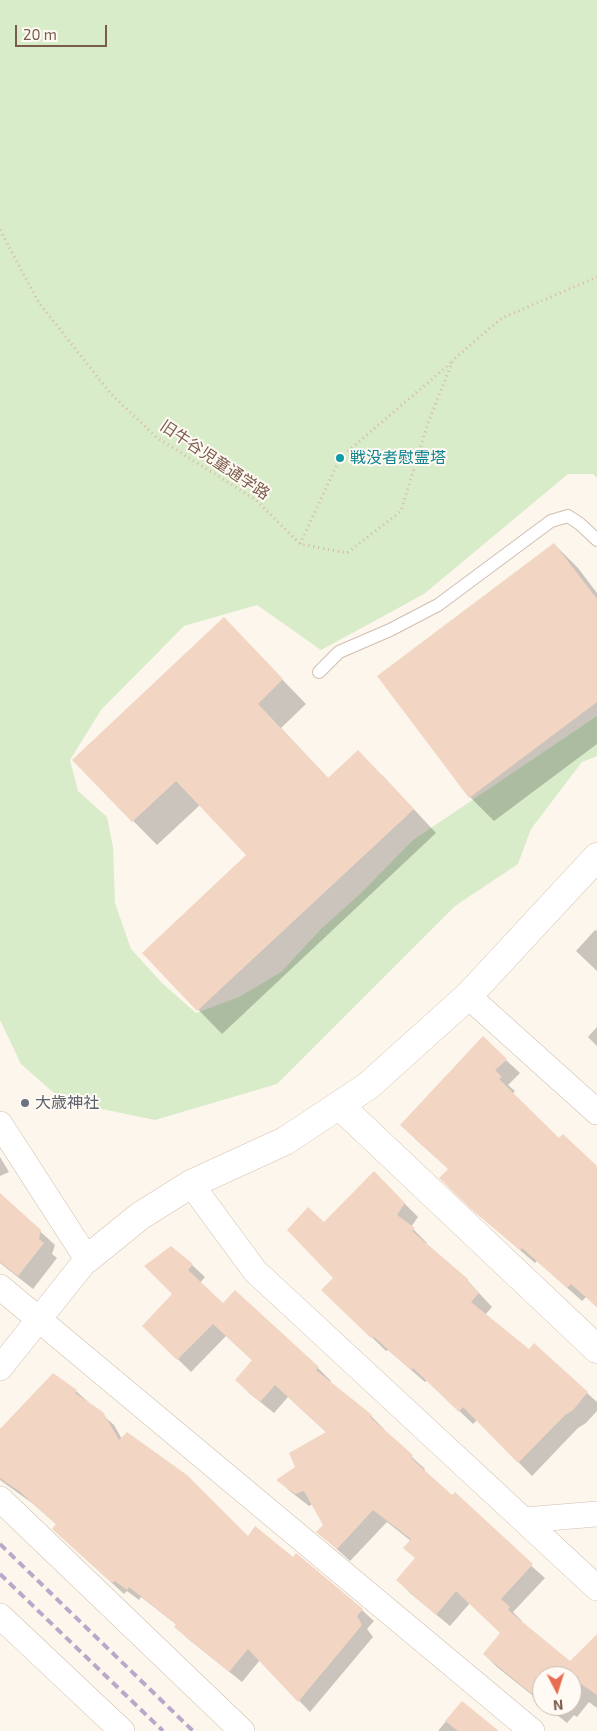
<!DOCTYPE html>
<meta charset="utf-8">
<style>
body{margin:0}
#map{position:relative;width:597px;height:1731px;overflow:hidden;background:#fdf6ec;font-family:"Exo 2",sans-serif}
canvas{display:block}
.north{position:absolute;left:532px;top:1666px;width:50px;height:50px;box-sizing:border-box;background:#fffaf3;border:1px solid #cabbb1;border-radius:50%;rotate:175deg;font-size:14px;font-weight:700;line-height:20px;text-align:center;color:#7a5c4d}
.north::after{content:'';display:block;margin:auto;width:18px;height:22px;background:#e76f51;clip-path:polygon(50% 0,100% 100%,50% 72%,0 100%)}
.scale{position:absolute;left:15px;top:25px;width:92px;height:22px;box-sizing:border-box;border:2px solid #7a5c4d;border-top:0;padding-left:6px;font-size:15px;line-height:18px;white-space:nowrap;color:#7a5c4d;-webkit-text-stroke:4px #fffaf3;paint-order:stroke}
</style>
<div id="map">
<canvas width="597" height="1731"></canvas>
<div class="north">N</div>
<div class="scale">20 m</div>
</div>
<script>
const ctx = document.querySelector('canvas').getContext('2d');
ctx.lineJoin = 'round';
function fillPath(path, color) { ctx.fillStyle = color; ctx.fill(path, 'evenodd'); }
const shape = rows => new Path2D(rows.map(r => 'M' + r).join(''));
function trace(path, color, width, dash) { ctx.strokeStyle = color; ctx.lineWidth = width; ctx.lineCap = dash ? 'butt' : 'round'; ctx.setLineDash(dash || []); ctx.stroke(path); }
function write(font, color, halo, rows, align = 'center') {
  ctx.font = font + ' "Exo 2","Noto Sans JP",sans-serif'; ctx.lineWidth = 4; ctx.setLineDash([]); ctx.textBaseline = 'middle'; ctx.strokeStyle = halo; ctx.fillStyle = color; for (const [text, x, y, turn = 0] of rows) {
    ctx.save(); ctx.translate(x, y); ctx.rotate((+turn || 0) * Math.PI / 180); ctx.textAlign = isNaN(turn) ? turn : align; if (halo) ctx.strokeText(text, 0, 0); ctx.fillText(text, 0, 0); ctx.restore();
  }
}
const green = shape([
 [0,0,597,0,597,478,593,474,568,474,424,594,321,650,257,605,184,626,101,710,70,760,78,791,107,817,113,847,115,903,131,949,162,983,196,1013,239,997,281,972,321,929,360,894,413,840,597,716,597,756,582,762,531,829,518,864,455,906,277,1084,155,1120,63,1101,21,1064,0,1020]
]);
const shadow = shape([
 [554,544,578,568,597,593,597,744,494,821,470,797],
 [247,643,306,704,281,728,329,779,382,775,436,833,222,1034,143,953,247,855,200,805,157,845,74,761],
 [595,930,597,931,597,971,576,951],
 [597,1027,597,1046,588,1037],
 [506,1060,520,1073,508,1085,515,1091,512,1094,559,1140,597,1168,597,1307,586,1297,582,1301,537,1261,535,1263,487,1222,454,1192,449,1169,415,1139],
 [0,1157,9,1172,0,1176],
 [374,1173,418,1217,411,1227,427,1243,426,1244,467,1280,492,1307,485,1315,529,1350,587,1393,597,1402,597,1411,586,1423,578,1428,532,1476,477,1420,473,1424,427,1380,425,1382,388,1350,386,1351,337,1303,335,1278,324,1224],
 [0,1195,55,1245,52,1254,57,1258,33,1289,0,1263],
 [192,1265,205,1277,200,1283,223,1304,235,1292,318,1368,331,1381,329,1383,371,1416,384,1429,382,1430,425,1469,424,1471,545,1578,513,1612,522,1621,521,1622,570,1662,597,1636,597,1708,589,1702,577,1717,574,1715,567,1723,546,1706,572,1706,572,1676,542,1676,542,1703,497,1667,484,1654,502,1633,470,1603,450,1626,410,1593,398,1580,416,1559,411,1541,387,1522,350,1561,318,1532,325,1525,313,1504,309,1506,291,1492,278,1480,297,1467,327,1433,288,1397,274,1413,249,1393,237,1380,253,1361,226,1336,191,1372,144,1326,173,1294,146,1267],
 [76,1391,114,1425,122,1439,248,1537,293,1559,362,1610,374,1621,367,1629,373,1637,310,1712,260,1660,242,1682,187,1638,176,1627,177,1625,141,1597,139,1600,127,1591,124,1594,65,1540,57,1525,32,1503,0,1480,0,1436],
 [462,1702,497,1731,438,1731]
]);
const building = shape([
 [554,543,597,599,597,702,469,798,377,676],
 [224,617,283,679,258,704,328,778,358,750,414,809,197,1011,142,953,246,855,176,781,132,822,72,760],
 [483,1036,507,1059,495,1070,502,1077,499,1079,559,1138,563,1134,597,1166,597,1307,571,1284,567,1288,522,1248,520,1250,471,1209,439,1178,448,1169,400,1125],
 [374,1171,405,1203,397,1215,415,1228,412,1231,468,1279,467,1281,479,1293,471,1302,529,1349,534,1343,588,1392,573,1410,565,1415,518,1463,463,1407,459,1412,413,1368,411,1370,374,1337,371,1338,321,1290,333,1278,287,1230,308,1207,324,1222],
 [0,1193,41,1230,39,1239,44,1243,18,1276,0,1262],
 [171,1246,193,1264,188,1270,223,1303,235,1290,319,1367,316,1370,372,1415,370,1417,413,1455,411,1458,452,1495,455,1492,533,1564,501,1599,510,1607,508,1610,570,1661,597,1634,597,1695,581,1684,572,1695,572,1676,542,1676,542,1702,483,1654,500,1633,456,1591,436,1615,396,1580,415,1558,403,1548,411,1539,373,1510,337,1549,316,1532,323,1525,304,1491,295,1494,276,1480,295,1467,289,1453,326,1432,275,1385,260,1402,235,1380,252,1360,213,1324,177,1360,142,1326,172,1294,144,1266],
 [53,1373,77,1390,75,1393,103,1412,119,1440,127,1432,187,1475,248,1536,255,1526,293,1557,296,1553,363,1609,357,1616,362,1625,298,1702,248,1649,229,1672,174,1627,176,1624,129,1587,127,1590,115,1581,112,1583,52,1529,56,1524,19,1491,0,1478,0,1429],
 [462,1701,499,1731,458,1731,445,1721]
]);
const path = shape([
 [0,230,39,303,111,394,156,437,256,500,300,544,347,553,401,511,428,423,453,360,502,318,597,277],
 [300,544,340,458,453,361]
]);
const lane = shape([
 [319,672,339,652,390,630,438,605,551,521,568,516,580,524,597,540]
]);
const street = shape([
 [468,996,597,1112],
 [0,1124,87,1259,0,1368],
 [191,1184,255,1271,597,1588],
 [0,1287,532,1731],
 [0,1499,242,1731],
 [525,1520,597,1514],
 [0,1616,122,1731]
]);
const secondary = shape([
 [340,1106,597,1349],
 [87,1259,140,1216,191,1184,285,1141,368,1086,468,996,597,857]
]);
const rail = shape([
 [0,1544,193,1731],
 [0,1574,163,1731]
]);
const markers = [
 [340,458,5,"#0f9aa8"],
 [25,1103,5,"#6b7280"]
];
const cultureNames = [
 ["戦没者慰霊塔",350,458]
];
const streetNames = [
 ["旧牛谷児童通学路",215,460,34]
];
const worshipNames = [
 ["大歳神社",35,1103]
];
fillPath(green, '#d8ecc9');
fillPath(shadow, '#0003');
fillPath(building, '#f3d5c3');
trace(lane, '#d1beb0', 14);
trace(street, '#d1beb0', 26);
trace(secondary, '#d6c0b0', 29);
trace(path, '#d9b8a5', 3, [1, 4]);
trace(lane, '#fff', 12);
trace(street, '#fff', 25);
trace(secondary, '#fff', 28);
trace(rail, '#b9a8c9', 4, [8, 5]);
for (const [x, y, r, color] of markers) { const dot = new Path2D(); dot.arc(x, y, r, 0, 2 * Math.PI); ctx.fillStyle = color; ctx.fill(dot); trace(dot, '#fffaf3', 2); }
write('16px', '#0d838f', '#fffaf3', cultureNames, 'left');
write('16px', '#7a5c4d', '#fffaf3', streetNames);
write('16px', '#5b616d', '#fffaf3', worshipNames, 'left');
</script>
